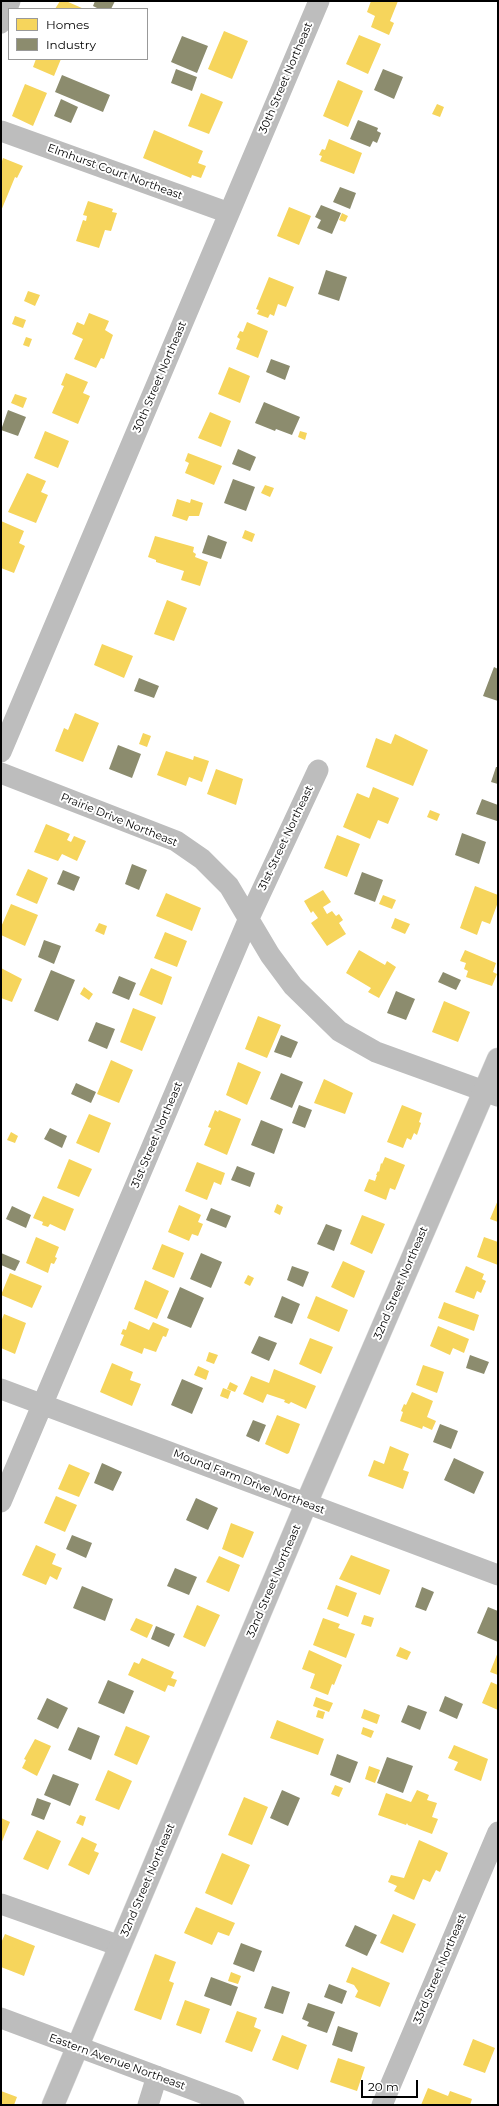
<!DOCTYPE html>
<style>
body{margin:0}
#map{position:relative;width:499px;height:2106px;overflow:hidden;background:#fff;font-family:Montserrat,sans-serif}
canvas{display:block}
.frame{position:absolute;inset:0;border:2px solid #000;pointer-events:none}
.legend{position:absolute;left:8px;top:8px;width:140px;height:52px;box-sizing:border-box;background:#fff;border:1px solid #999;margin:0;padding:5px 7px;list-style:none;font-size:12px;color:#000}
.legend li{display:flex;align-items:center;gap:8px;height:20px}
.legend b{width:20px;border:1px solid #999}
.scale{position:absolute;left:361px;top:2080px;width:57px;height:18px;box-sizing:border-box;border:2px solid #000;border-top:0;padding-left:5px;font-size:12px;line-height:14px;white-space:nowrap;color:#000;-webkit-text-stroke:3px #fff;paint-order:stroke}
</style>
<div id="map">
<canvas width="499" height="2106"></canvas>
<div class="frame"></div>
<ul class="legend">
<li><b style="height:11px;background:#f6d55c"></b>Homes</li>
<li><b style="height:11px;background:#8c8c6e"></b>Industry</li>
</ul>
<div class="scale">20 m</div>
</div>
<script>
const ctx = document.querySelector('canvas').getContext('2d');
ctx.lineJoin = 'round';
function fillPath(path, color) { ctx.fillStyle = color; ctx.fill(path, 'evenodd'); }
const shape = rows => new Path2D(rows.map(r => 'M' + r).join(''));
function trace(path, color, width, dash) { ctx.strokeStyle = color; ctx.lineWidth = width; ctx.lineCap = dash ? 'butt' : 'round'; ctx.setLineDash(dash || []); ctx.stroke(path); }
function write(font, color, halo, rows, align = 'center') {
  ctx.font = font + ' Montserrat,sans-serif'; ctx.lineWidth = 4; ctx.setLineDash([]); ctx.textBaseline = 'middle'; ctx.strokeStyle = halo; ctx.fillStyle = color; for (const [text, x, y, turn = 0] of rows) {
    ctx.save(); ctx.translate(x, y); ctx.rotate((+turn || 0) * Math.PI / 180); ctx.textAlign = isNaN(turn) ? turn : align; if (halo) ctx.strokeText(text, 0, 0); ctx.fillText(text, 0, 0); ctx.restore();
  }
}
const homes = shape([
 [60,1,66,1,84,9,55,9],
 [371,1,398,1,390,21,394,23,389,35,371,27,375,16,367,12],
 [224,31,248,41,232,79,208,69],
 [359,35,381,44,368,74,346,64],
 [36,59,61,59,54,76,33,67],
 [338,80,363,91,348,127,323,116],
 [25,84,47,93,33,126,12,116],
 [201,93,223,102,209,134,188,126],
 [437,104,444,107,440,117,432,114],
 [154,130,203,151,198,163,206,166,201,178,192,175,191,178,143,158],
 [329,139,362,153,354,174,320,161,322,156,319,155,322,149,325,150],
 [3,158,23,166,17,178,15,177,1,211,1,164],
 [88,201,113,209,112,212,117,213,111,231,105,230,99,248,76,241,83,220,86,221,87,216,83,215],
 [289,207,311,216,299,245,277,236],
 [342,213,348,216,345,222,339,220],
 [269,277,294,287,286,307,278,304,274,316,270,314,268,318,257,314,259,310,256,309],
 [28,291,40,295,35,306,24,301],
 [89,313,109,321,105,330,113,335,104,359,101,358,96,368,74,359,83,339,72,334,77,322,84,325],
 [15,316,26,320,23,328,12,324],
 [247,322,268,331,258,358,236,349,240,339,237,337,240,331,243,332],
 [26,337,32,339,29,347,23,345],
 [229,367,250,376,240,403,218,394],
 [66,373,88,382,83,393,90,396,78,424,52,413,64,386,61,385],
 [15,394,27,398,23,408,11,403],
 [210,412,231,421,221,447,198,438],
 [45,431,69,441,58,468,34,458],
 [300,431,307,433,305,440,298,437],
 [188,453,222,466,214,485,185,473,189,463,185,461],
 [27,473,46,481,41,492,48,495,36,523,8,512],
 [265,485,274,488,270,497,261,493],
 [177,499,190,503,191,499,203,503,199,516,189,516,187,521,172,516],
 [1,521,24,531,19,543,25,546,14,573,1,568],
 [245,530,255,534,252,542,242,538],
 [155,536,194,547,193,552,196,554,195,557,208,562,200,586,181,580,184,571,156,562,156,560,148,557],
 [167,600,187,608,174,641,154,634],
 [102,644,133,656,124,678,94,665],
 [75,713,99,723,83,762,55,751,64,728,68,730],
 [143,733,151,736,147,747,139,744],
 [395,734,428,750,413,786,366,767,376,738,391,744],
 [166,751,193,760,194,756,209,761,202,782,189,777,186,786,157,775],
 [216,769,243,779,236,805,207,794],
 [373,787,399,798,388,824,378,820,370,839,343,827,357,793,369,798],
 [430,810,440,814,437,821,427,817],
 [46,824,70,834,67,840,71,842,74,836,86,841,77,861,62,854,58,861,34,852],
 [337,835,360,844,347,877,324,868],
 [28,869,48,878,37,904,16,895],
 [475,886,498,895,498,902,490,924,482,921,477,935,460,928],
 [323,890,331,902,323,907,327,914,332,911,336,916,339,914,343,920,339,923,346,934,327,946,311,923,318,918,313,911,311,913,304,901],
 [166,893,201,908,192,931,156,916],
 [383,895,396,900,392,909,379,904],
 [11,904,38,915,25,946,1,935,1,927],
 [395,918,410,924,405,934,391,928],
 [99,923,107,926,104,935,95,931],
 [165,932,187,941,177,967,154,958],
 [359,950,385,965,387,961,396,967,379,998,368,992,371,988,346,973],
 [465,950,496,963,493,972,497,974,492,986,466,977,468,971,464,969,466,963,460,961],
 [1,968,22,979,12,1002,1,998],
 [151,968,172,977,162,1005,139,995],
 [84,987,93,994,89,1000,80,994],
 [444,1001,470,1012,458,1042,432,1032],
 [133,1008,156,1017,142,1051,120,1042],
 [258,1016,281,1025,267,1058,245,1049],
 [111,1060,133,1070,119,1103,97,1094],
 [238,1062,261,1072,247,1105,226,1095],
 [324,1079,353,1093,345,1114,314,1103],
 [402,1105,422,1113,419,1122,421,1123,417,1135,414,1133,411,1140,407,1138,403,1148,387,1142],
 [215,1110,218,1112,219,1110,241,1119,227,1155,204,1145,211,1128,208,1127],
 [89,1114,111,1123,99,1153,76,1143],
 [11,1132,18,1136,15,1143,7,1140],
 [385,1157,405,1165,395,1190,390,1188,386,1200,364,1191,369,1179,375,1181,377,1175,376,1175,378,1171,379,1172,381,1163,382,1164],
 [69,1159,92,1169,79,1197,57,1188],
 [197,1162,225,1173,221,1185,214,1182,207,1200,185,1191],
 [43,1196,74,1209,65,1231,50,1224,48,1227,42,1225,43,1222,33,1218],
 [498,1200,498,1222,490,1219],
 [277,1204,283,1207,280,1215,274,1212],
 [179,1205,201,1215,198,1222,203,1224,198,1236,192,1234,189,1241,168,1232],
 [362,1215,385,1224,372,1254,350,1244],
 [36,1237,59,1247,55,1257,57,1258,54,1264,51,1263,48,1273,26,1263],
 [484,1237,498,1242,498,1265,477,1257],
 [162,1244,184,1253,174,1278,152,1269],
 [343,1261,365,1271,354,1298,331,1287],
 [466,1266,484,1274,482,1279,486,1281,481,1293,477,1291,474,1299,455,1292],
 [10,1273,42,1286,32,1308,1,1295],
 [248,1275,254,1278,250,1286,244,1283],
 [145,1280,169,1291,157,1319,134,1309],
 [316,1296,348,1310,339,1332,307,1318],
 [444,1302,479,1315,474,1331,438,1318],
 [4,1314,26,1323,15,1354,1,1348,1,1322],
 [129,1321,149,1330,153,1322,169,1329,166,1337,163,1336,156,1352,144,1348,142,1354,120,1345,124,1335,121,1334,123,1329,126,1330],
 [438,1326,469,1339,464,1353,453,1348,450,1355,430,1346],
 [310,1338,333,1347,321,1374,299,1364],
 [209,1352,218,1355,214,1364,206,1361],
 [112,1363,133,1372,130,1380,141,1384,132,1406,100,1392],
 [423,1365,444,1372,437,1393,416,1385],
 [198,1366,209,1371,206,1380,194,1375],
 [274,1369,316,1386,306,1409,291,1402,289,1404,284,1402,285,1400,267,1394,263,1403,243,1394,251,1376,269,1383],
 [230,1382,238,1386,235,1392,227,1389],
 [223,1388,231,1391,228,1399,220,1396],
 [412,1392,433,1401,427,1417,436,1421,432,1430,423,1426,422,1429,400,1421,403,1412,401,1411,404,1404,406,1405],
 [277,1415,300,1424,289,1453,287,1454,265,1444],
 [390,1446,409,1454,403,1470,409,1472,403,1489,368,1476,374,1460,384,1464],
 [69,1464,90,1473,79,1497,58,1489],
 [56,1496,77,1505,65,1532,44,1523],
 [231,1523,254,1532,243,1558,222,1549],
 [36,1545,56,1554,52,1564,62,1568,57,1580,50,1576,46,1585,22,1575],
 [351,1555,390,1570,380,1595,339,1579],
 [219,1556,240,1565,229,1592,206,1582],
 [336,1585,357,1593,348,1617,327,1609],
 [197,1605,220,1615,205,1647,183,1637],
 [364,1615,374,1618,371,1627,361,1624],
 [136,1618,153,1625,147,1638,130,1630],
 [323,1618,340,1624,338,1628,355,1634,346,1658,313,1645],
 [400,1647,411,1652,407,1660,396,1656],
 [309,1650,342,1665,334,1685,332,1684,328,1695,310,1688,315,1674,302,1669],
 [498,1652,498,1675,490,1672],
 [142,1658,174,1672,171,1678,177,1680,174,1687,168,1685,165,1692,128,1675,134,1662,139,1664],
 [491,1682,498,1685,498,1710,482,1703],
 [316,1697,333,1703,329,1712,313,1706],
 [364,1709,380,1715,377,1724,361,1718],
 [318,1710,325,1712,323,1719,316,1717],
 [277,1720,324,1739,318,1755,270,1738],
 [126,1726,150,1736,137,1765,114,1755],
 [363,1727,374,1731,371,1738,361,1734],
 [35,1739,51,1746,37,1776,22,1768,26,1760,24,1759],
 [454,1745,488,1759,481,1781,454,1770,458,1762,448,1758],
 [369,1766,380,1770,375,1783,365,1779],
 [108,1770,132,1781,119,1810,95,1800],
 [335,1785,343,1788,339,1797,331,1794],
 [417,1790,429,1795,427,1800,437,1803,432,1817,438,1819,432,1834,408,1825,407,1823,406,1825,378,1815,386,1793,411,1802],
 [244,1797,268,1807,252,1845,228,1835],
 [80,1815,86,1817,83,1826,76,1823],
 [1,1818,10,1822,1,1844],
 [37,1830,61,1841,48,1870,23,1859],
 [82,1837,97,1844,94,1851,99,1853,89,1875,68,1865],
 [419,1840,448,1853,440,1872,436,1870,430,1882,423,1879,414,1900,394,1891,397,1886,388,1882,391,1875,404,1878],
 [222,1853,250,1865,232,1905,205,1893],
 [196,1907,235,1923,229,1936,218,1932,212,1945,184,1933],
 [393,1914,416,1924,403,1953,380,1943],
 [5,1934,35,1946,24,1976,1,1967,1,1943],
 [155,1954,176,1962,169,1981,174,1983,161,2020,134,2010],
 [352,1967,390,1983,380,2007,355,1997,358,1991,354,1985,346,1982],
 [231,1972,241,1976,238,1984,228,1981],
 [185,2000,210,2009,201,2034,176,2025],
 [237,2011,257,2018,254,2027,261,2030,252,2052,225,2042],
 [282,2035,307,2045,298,2070,272,2060],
 [473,2039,495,2048,485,2073,463,2065],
 [338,2058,365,2067,357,2091,330,2082],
 [428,2088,448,2096,450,2091,472,2099,470,2105,421,2105],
 [1,2091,17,2097,14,2105,1,2105]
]);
const industry = shape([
 [95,1,115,1,111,9,99,9,93,6],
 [182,36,208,46,197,73,171,62],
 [176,69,197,77,192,91,171,83],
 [383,69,403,77,394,99,374,90],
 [62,75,110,95,103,112,55,92],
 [61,99,78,107,71,123,54,116],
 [358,120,378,128,377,131,381,133,377,143,373,141,370,147,350,139],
 [340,187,356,193,350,209,333,202],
 [321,205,341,213,332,234,317,228,321,220,315,217],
 [326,270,347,277,339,301,318,294],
 [271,359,290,366,285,380,266,372],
 [264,402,300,417,292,435,276,429,275,431,255,423],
 [8,410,26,417,18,436,1,430],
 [238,449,256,457,250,471,232,464],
 [233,479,255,487,246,511,224,503],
 [208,535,227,542,221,559,202,553],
 [494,667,498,669,498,701,483,696],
 [139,678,159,686,154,698,134,691],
 [118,745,141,754,132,778,109,769],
 [496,767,498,767,498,784,491,782],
 [482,799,498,805,497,821,476,814],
 [462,833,486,842,479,864,455,855],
 [132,864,147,870,139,890,125,884],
 [63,870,80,877,74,891,57,884],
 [362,872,383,880,375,902,354,894],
 [44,940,61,946,54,964,38,957],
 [51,970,75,980,58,1021,34,1011],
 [443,972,461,980,456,990,438,982],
 [119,976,136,983,129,1000,112,993],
 [396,991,415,999,406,1020,387,1013],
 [96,1022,115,1029,107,1049,88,1041],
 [281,1035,298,1042,291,1058,274,1052],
 [281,1073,303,1082,292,1108,270,1099],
 [76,1083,96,1092,91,1103,71,1094],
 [299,1105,312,1110,305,1128,292,1123],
 [261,1120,283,1129,274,1154,251,1145],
 [50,1128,67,1136,62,1148,44,1139],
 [237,1166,255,1173,250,1187,231,1180],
 [12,1206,31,1215,26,1228,6,1219],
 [211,1208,231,1216,226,1228,206,1220],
 [326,1224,342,1230,334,1251,317,1244],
 [1,1253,20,1261,15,1271,1,1265],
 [201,1253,222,1262,211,1288,190,1279],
 [292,1266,309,1272,303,1287,287,1280],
 [180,1287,204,1298,191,1328,167,1318],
 [282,1296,300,1304,292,1324,274,1317],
 [259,1336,277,1343,269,1361,251,1353],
 [470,1355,489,1362,484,1374,466,1368],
 [182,1379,203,1388,192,1414,171,1405],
 [253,1420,266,1425,259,1442,246,1436],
 [440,1424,458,1431,451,1449,433,1442],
 [454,1458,484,1472,474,1494,444,1480],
 [102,1463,122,1472,113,1491,94,1483],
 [196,1498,218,1508,208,1530,186,1520],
 [72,1535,92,1543,86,1558,66,1549],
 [175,1568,197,1577,189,1595,167,1586],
 [82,1586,113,1599,105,1621,73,1608],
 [422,1587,434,1592,426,1611,415,1607],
 [488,1607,498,1611,498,1642,477,1633],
 [156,1626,175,1634,169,1647,151,1639],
 [108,1680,134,1691,124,1714,98,1703],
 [445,1696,463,1704,457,1719,439,1711],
 [47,1698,68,1708,58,1729,37,1719],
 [408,1705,427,1712,420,1730,401,1722],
 [78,1727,100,1736,91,1760,68,1750],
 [337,1754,358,1762,350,1783,330,1775],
 [387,1757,413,1766,403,1793,377,1783],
 [53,1774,79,1784,70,1806,44,1795],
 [282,1790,300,1798,288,1826,270,1818],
 [37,1798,51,1803,44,1820,31,1815],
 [355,1925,377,1935,367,1956,345,1946],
 [241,1943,262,1951,254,1972,233,1964],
 [211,1977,238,1987,231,2006,204,1996],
 [329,1984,347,1991,342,2004,324,1997],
 [272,1986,290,1992,283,2014,264,2008],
 [308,2003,335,2012,327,2033,307,2026,309,2022,302,2019],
 [338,2026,358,2033,352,2052,332,2045]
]);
const minor = shape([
 [1,23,10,1],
 [1,131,229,213],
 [1,752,319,1],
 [1,773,176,841,202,859,229,886,270,955,293,986,339,1031,376,1052,498,1096],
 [1,1389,498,1575],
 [1,1502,249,918,318,770],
 [1,1904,120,1946],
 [1,2018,234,2105],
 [148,2105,157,2076],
 [382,2105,498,1832]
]);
const major = shape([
 [53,2105,306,1504,498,1059]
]);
const streetNames = [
 ["30th Street Northeast",286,78,-67],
 ["Elmhurst Court Northeast",115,172,20],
 ["30th Street Northeast",160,377,-67],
 ["Prairie Drive Northeast",119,820,22],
 ["31st Street Northeast",286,838,-65],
 ["31st Street Northeast",157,1135,-67],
 ["32nd Street Northeast",401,1283,-67],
 ["Mound Farm Drive Northeast",249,1482,21],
 ["32nd Street Northeast",274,1581,-67],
 ["32nd Street Northeast",148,1880,-67],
 ["33rd Street Northeast",440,1969,-67],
 ["Eastern Avenue Northeast",117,2062,20]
];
fillPath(homes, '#f6d55c');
fillPath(industry, '#8c8c6e');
trace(major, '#dbdbdb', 23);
trace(minor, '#bdbdbd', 21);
trace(major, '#bdbdbd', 22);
write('11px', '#000', '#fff', streetNames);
</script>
